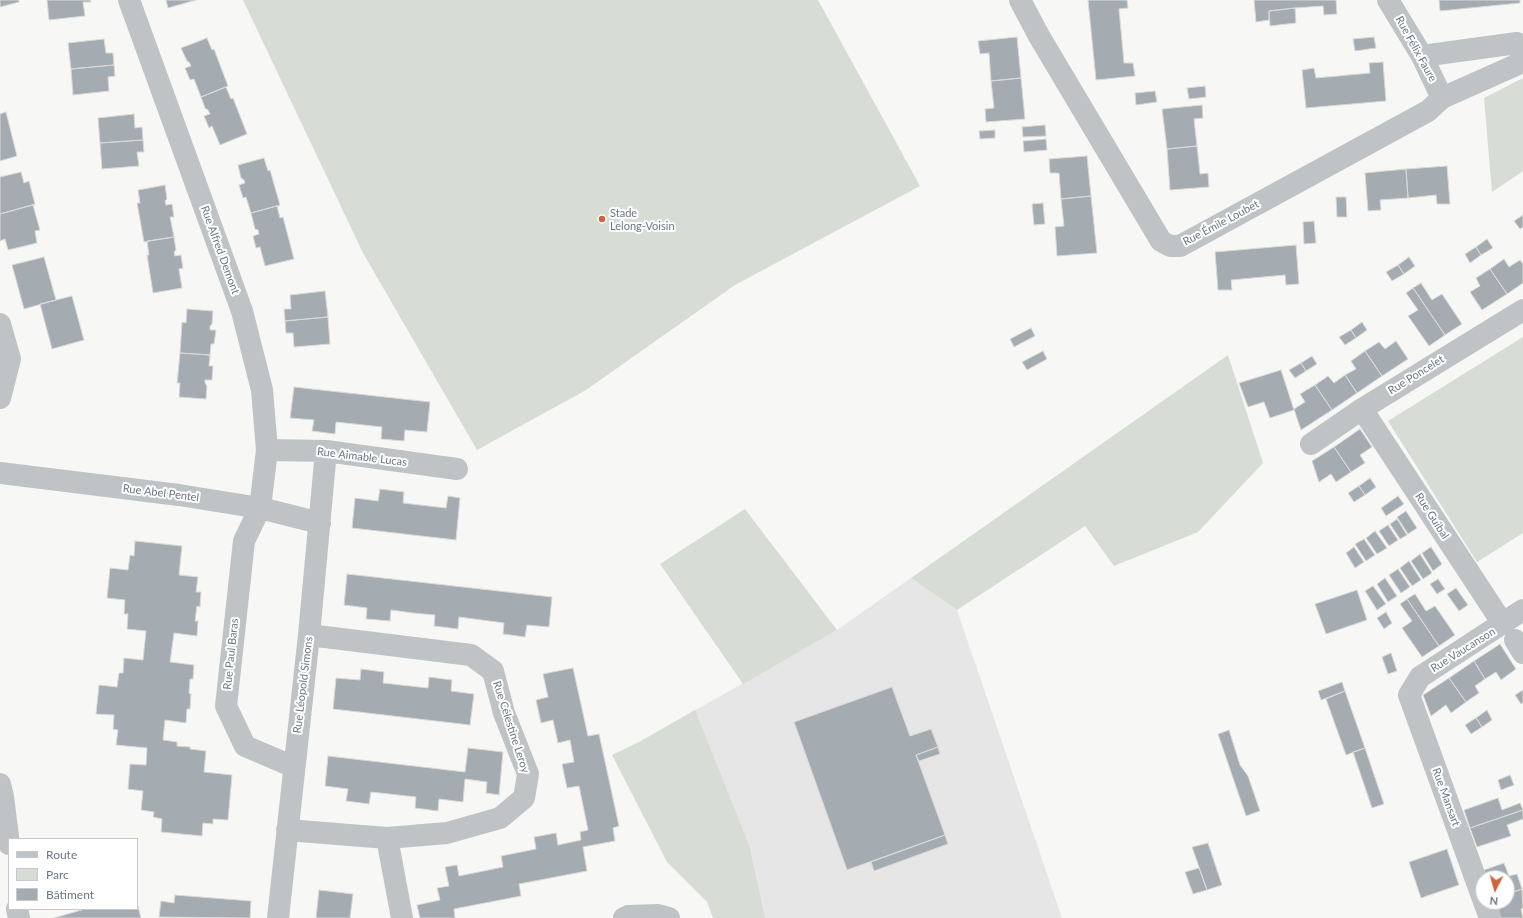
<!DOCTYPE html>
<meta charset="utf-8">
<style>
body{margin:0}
#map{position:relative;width:1523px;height:918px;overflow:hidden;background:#f7f7f5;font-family:Lato,sans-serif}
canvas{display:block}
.legend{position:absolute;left:8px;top:838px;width:130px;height:72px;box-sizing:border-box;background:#fff;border:1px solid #c3c9cd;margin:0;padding:5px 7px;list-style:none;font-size:12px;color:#6a7782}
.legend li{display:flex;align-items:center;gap:8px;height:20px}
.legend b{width:20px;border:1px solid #c3c9cd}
.north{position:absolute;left:1475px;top:870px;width:40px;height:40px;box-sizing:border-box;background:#fff;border:1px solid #c3c9cd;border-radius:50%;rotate:186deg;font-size:11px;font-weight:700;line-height:16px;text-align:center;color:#6a7782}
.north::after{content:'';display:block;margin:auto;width:14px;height:18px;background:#cd643f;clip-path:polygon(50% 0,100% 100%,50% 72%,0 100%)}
</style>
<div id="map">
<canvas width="1523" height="918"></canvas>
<ul class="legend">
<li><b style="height:5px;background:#bfc3c6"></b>Route</li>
<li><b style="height:11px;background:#d7dcd5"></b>Parc</li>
<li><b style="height:11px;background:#a5acb1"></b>Bâtiment</li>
</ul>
<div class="north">N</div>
</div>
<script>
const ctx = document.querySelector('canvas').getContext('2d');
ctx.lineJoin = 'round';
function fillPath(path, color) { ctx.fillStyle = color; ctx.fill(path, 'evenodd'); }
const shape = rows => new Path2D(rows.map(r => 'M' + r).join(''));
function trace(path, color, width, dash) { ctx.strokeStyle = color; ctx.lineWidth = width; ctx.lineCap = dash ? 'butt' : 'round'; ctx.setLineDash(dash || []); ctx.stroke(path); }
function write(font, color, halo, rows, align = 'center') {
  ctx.font = font + ' Lato,sans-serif'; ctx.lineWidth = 4; ctx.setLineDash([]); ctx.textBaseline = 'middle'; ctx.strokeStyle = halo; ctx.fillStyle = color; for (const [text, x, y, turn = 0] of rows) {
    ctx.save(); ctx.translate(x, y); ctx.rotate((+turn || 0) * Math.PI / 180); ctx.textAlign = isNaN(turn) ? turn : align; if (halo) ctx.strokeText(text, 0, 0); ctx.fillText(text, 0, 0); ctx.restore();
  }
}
const built = shape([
 [911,578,957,610,1062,918,728,918,641,741,837,630]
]);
const green = shape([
 [243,0,818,0,920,186,735,285,586,390,477,450,363,253],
 [1523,78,1523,171,1492,192,1484,98],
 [1523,337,1523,533,1477,562,1388,421],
 [1228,355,1263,463,1198,532,1114,566,1085,526,957,610,911,578],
 [745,509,837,630,743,684,660,564],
 [695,710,749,845,765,918,713,918,707,902,667,862,612,755,641,741]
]);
const building = shape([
 [0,0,19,0,19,2,0,7,0,0],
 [47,0,90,0,91,2,83,2,85,16,49,20,47,0],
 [166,0,196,0,168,8,166,0],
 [1088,0,1127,0,1128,8,1119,9,1124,63,1133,63,1135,76,1096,80,1088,0],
 [1254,0,1336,0,1337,14,1324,15,1323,6,1295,8,1269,11,1269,20,1256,22,1254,0],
 [1439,0,1520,0,1520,3,1440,11,1439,0],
 [1295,8,1296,23,1270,26,1269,11,1295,8],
 [1017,37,1021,78,991,81,989,53,980,54,978,41,1017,37],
 [1374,37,1376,48,1355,51,1353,39,1374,37],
 [207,38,212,50,214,49,228,86,201,97,194,79,190,80,185,68,191,66,189,62,187,61,181,48,207,38],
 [104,39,106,53,113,53,114,65,71,69,68,43,104,39],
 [1383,62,1386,101,1306,108,1302,70,1314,68,1316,78,1370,73,1369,63,1383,62],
 [114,65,115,76,108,77,109,91,73,95,71,69,114,65],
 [1021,78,1025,119,986,122,985,109,994,108,991,81,1021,78],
 [1205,86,1206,97,1189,99,1187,88,1205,86],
 [226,87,231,99,233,98,247,134,220,145,212,126,209,128,204,116,210,114,208,110,205,108,201,97,226,87],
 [1155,91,1157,102,1136,105,1135,93,1155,91],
 [1202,105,1203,118,1194,119,1197,146,1167,149,1162,109,1202,105],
 [6,112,17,156,0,161,0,114,6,112],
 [134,114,135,128,142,127,143,140,100,143,98,118,134,114],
 [1045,125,1046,136,1023,137,1022,127,1045,125],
 [995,130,995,138,980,139,979,131,995,130],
 [1046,139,1047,150,1024,152,1023,141,1046,139],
 [143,140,144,152,137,152,139,166,102,169,100,143,143,140],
 [1197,146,1200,174,1208,173,1209,187,1170,190,1167,149,1197,146],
 [1087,156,1091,196,1061,199,1059,173,1050,173,1049,159,1087,156],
 [264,158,268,171,270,170,280,205,251,213,246,197,243,198,239,185,245,183,244,180,241,178,238,165,264,158],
 [1447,166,1450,204,1437,204,1436,195,1408,198,1406,169,1447,166],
 [1406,169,1408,198,1380,200,1381,210,1368,211,1365,173,1406,169],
 [21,172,24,183,29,181,35,204,0,214,0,177,21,172],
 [165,185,167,199,165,201,166,205,172,204,174,217,170,217,174,237,144,242,137,203,140,203,138,190,165,185],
 [1091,196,1097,253,1057,256,1055,227,1064,226,1061,199,1091,196],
 [1336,197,1346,197,1347,217,1337,217,1336,197],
 [1043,203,1045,224,1034,225,1032,204,1043,203],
 [33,205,40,230,35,231,37,243,8,250,5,239,0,241,0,214,33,205],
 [277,206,280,218,283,217,294,259,265,266,260,247,256,248,253,236,259,234,258,230,255,229,251,213,277,206],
 [1523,215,1523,227,1520,229,1514,221,1523,215],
 [1314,221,1316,243,1304,244,1303,222,1314,221],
 [174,237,176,250,174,252,175,256,181,255,183,268,179,269,182,288,153,293,147,255,149,255,147,241,174,237],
 [1487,239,1493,248,1481,255,1476,247,1487,239],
 [1296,245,1299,284,1286,285,1285,275,1231,280,1232,290,1218,290,1215,252,1296,245],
 [1476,247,1481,255,1470,263,1465,254,1476,247],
 [44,257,56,300,24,309,12,265,44,257],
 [1409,257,1415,266,1404,274,1398,265,1409,257],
 [1504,259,1509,267,1520,260,1523,264,1523,283,1507,294,1490,269,1504,259],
 [1398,265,1404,274,1392,281,1386,272,1398,265],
 [1490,269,1507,294,1482,310,1470,292,1480,286,1476,278,1490,269],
 [1421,283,1432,300,1442,294,1462,324,1445,335,1413,288,1421,283],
 [1413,288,1445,335,1429,346,1408,316,1418,310,1406,293,1413,288],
 [325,291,328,317,285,321,284,309,291,309,290,295,325,291],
 [72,296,84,340,52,349,40,304,72,296],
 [187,309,213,311,212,324,210,326,210,330,216,330,214,344,211,344,210,355,180,353,182,322,186,323,187,309],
 [328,317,330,344,294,347,293,333,286,333,285,321,328,317],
 [1362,322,1367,330,1356,338,1351,330,1362,322],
 [1031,328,1035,336,1014,347,1010,339,1031,328],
 [1351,330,1356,338,1345,345,1339,337,1351,330],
 [1396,341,1408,359,1382,376,1365,351,1379,342,1385,349,1396,341],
 [1043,351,1047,359,1027,370,1022,362,1043,351],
 [1365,351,1382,376,1357,393,1345,375,1356,369,1351,361,1365,351],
 [180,353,210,355,209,366,213,366,212,380,205,380,205,383,207,386,206,399,179,397,180,383,177,383,180,353],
 [1312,356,1317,364,1306,371,1301,363,1312,356],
 [1301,363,1306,371,1295,378,1289,370,1301,363],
 [1281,370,1294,410,1270,418,1264,402,1248,407,1239,383,1281,370],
 [1345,375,1357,393,1332,410,1315,385,1328,376,1334,383,1345,375],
 [1315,385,1332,410,1301,430,1294,409,1305,402,1300,394,1315,385],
 [294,387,430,402,427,432,405,430,404,441,381,439,382,427,336,422,335,434,312,431,314,420,290,418,294,387],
 [1360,429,1372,447,1360,455,1365,463,1351,472,1334,447,1360,429],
 [1334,447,1351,472,1336,482,1331,474,1319,482,1312,461,1334,447],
 [1370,478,1376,487,1365,495,1359,486,1370,478],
 [1359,486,1365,495,1354,502,1348,493,1359,486],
 [380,489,404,492,403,503,446,508,448,496,460,498,456,540,352,528,355,498,378,501,380,489],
 [1398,496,1404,504,1386,516,1381,508,1398,496],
 [1406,511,1417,528,1408,534,1397,517,1406,511],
 [1397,519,1407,535,1400,539,1390,524,1397,519],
 [1388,525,1398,540,1389,546,1379,531,1388,525],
 [1375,531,1387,548,1377,554,1366,538,1375,531],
 [1364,539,1375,555,1366,561,1355,544,1364,539],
 [135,541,182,546,179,575,198,577,196,592,201,592,200,607,197,606,195,621,198,621,197,636,174,633,170,662,194,665,193,679,190,679,189,693,191,694,190,709,187,709,186,723,165,720,163,740,177,742,177,746,190,747,190,749,206,751,204,772,232,775,228,820,213,819,213,824,203,823,202,836,161,832,162,819,153,817,154,812,141,810,143,791,128,789,130,764,146,765,147,748,116,745,118,730,113,729,114,715,96,714,99,685,117,687,119,673,123,673,124,658,143,660,146,631,127,629,128,614,124,614,125,600,107,598,110,568,128,570,130,555,134,556,135,541],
 [1354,547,1364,562,1355,568,1346,553,1354,547],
 [1431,547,1442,564,1433,571,1422,553,1431,547],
 [1420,554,1432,573,1423,579,1411,561,1420,554],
 [1409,561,1421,580,1412,586,1400,568,1409,561],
 [1398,569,1410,587,1401,593,1389,575,1398,569],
 [347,574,552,597,549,627,527,625,525,637,503,634,504,623,459,617,458,629,434,626,435,615,413,613,391,610,390,621,366,619,367,608,344,605,347,574],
 [1385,578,1397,596,1388,602,1377,584,1385,578],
 [1438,579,1445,589,1437,594,1430,584,1438,579],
 [1373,586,1386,604,1377,610,1365,591,1373,586],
 [1456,588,1468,605,1459,611,1447,594,1456,588],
 [1357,590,1367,620,1326,634,1315,604,1357,590],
 [1415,594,1426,611,1435,606,1455,635,1439,646,1407,599,1415,594],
 [1407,599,1439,646,1422,657,1402,628,1412,621,1400,604,1407,599],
 [1386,612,1392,623,1384,629,1377,618,1386,612],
 [1500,644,1516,669,1501,680,1496,672,1485,679,1474,661,1500,644],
 [1391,653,1397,671,1388,674,1382,657,1391,653],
 [1474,661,1485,679,1475,686,1479,693,1466,702,1449,678,1474,661],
 [573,668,588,736,599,734,619,826,613,828,615,841,583,847,587,871,519,884,521,896,454,909,455,918,420,918,417,905,440,900,437,888,449,886,445,867,457,865,459,876,503,867,501,856,536,849,534,837,556,833,558,845,581,840,580,832,588,830,579,786,567,788,562,764,574,762,570,740,558,743,553,720,541,723,536,700,548,697,543,674,573,668],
 [361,669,384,672,383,683,428,688,429,677,452,680,451,691,474,694,470,725,333,709,336,678,360,680,361,669],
 [1449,678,1466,702,1451,713,1446,705,1431,716,1423,695,1449,678],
 [1342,682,1345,691,1321,700,1318,691,1342,682],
 [892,687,910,736,931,729,938,747,916,755,945,835,847,870,794,722,892,687],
 [1523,690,1523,703,1521,704,1515,695,1523,690],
 [1345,691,1365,748,1346,755,1326,699,1345,691],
 [1487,710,1492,720,1482,727,1476,718,1487,710],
 [1476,718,1482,727,1471,734,1465,725,1476,718],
 [1229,730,1240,765,1248,776,1260,811,1246,816,1218,734,1229,730],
 [938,747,940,754,919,761,916,755,938,747],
 [468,748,503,752,499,795,486,793,487,782,465,779,463,802,439,799,438,811,415,808,416,797,371,792,369,804,346,801,348,789,325,786,328,756,465,772,468,748],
 [1365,748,1384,804,1372,808,1353,752,1365,748],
 [1510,775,1514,785,1501,790,1498,780,1510,775],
 [1498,798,1502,810,1520,803,1523,810,1470,828,1464,810,1498,798],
 [1523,810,1523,819,1507,825,1511,836,1477,847,1470,828,1523,810],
 [945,835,948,844,874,871,871,862,945,835],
 [1208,843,1222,885,1207,890,1192,847,1208,843],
 [1447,849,1459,885,1421,898,1409,862,1447,849],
 [1504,863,1509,876,1517,874,1522,889,1507,894,1507,878,1487,878,1484,870,1504,863],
 [1199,868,1207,890,1193,894,1185,872,1199,868],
 [1522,889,1523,908,1521,909,1523,918,1501,918,1496,902,1507,902,1507,894,1522,889],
 [319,890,353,894,350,918,316,918,319,890],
 [175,895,251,901,250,918,159,917,161,901,174,903,175,895],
 [137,903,141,918,54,918,85,909,137,909,137,903]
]);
const minor = shape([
 [129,0,242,311,262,390,267,450,260,508,244,541,226,706,245,746,294,767],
 [1020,0,1039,36,1161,241,1170,246,1180,246,1428,111,1442,98,1516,65,1523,58],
 [1388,0,1422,56,1442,98],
 [1422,56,1517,43,1523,46],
 [0,324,10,359,0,398],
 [1362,409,1503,624],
 [1311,444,1362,409,1523,310],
 [267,450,326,451,457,469],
 [0,473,179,495,260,508,320,523],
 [1515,640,1523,653],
 [0,784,3,797,9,844],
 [287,830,387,838,447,833,500,818,524,798,528,774,504,713,493,671,471,655,309,635],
 [387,838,402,918],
 [1483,899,1409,695,1420,677,1523,610],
 [1484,902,1490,918],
 [17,909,19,918],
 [278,918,309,635,326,451],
 [624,918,628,916,658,915,669,918]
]);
const markers = [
 [602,219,4,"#cd643f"]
];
const streetNames = [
 ["Rue Félix Faure",1416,49,61],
 ["Rue Émile Loubet",1221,223,-28],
 ["Rue Alfred Demont",220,250,70],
 ["Rue Poncelet",1416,375,-32],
 ["Rue Aimable Lucas",362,457,7],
 ["Rue Abel Pentel",161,493,7],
 ["Rue Guibal",1432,516,57],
 ["Rue Vaucanson",1463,650,-32],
 ["Rue Paul Baras",231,654,-84],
 ["Rue Léopold Simons",303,685,-83],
 ["Rue Célestine Leroy",511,727,72],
 ["Rue Mansart",1446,797,70]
];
const poiNames = [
 ["Stade",610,213],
 ["Lelong-Voisin",610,226]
];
fillPath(built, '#e5e6e5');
fillPath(green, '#d7dcd5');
fillPath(building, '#a5acb1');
trace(building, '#d9d9d8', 1);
trace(minor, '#bfc3c6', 22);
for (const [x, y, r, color] of markers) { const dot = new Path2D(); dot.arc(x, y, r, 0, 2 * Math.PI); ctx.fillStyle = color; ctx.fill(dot); trace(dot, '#fff', 1.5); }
write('11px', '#6a7782', '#fff', streetNames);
write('11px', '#6a7782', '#fff', poiNames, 'left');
</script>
